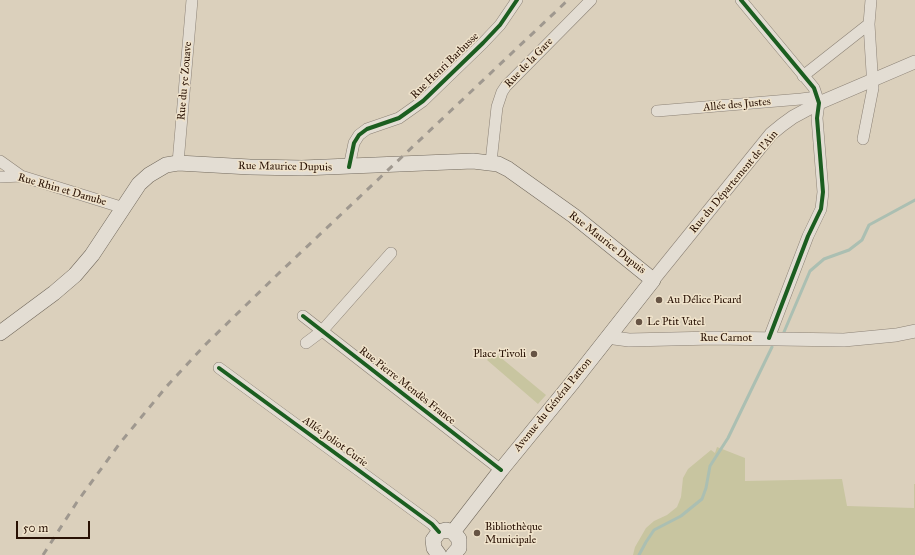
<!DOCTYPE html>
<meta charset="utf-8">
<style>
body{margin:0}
#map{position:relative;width:915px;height:555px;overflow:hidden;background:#dbd0bc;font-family:"IM FELL Great Primer",serif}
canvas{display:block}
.scale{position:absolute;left:16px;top:521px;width:74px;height:18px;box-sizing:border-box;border:2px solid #281104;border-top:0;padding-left:5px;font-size:12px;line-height:14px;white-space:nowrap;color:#281104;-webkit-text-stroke:3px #f0e3cb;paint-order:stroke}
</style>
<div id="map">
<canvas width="915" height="555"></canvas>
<div class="scale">50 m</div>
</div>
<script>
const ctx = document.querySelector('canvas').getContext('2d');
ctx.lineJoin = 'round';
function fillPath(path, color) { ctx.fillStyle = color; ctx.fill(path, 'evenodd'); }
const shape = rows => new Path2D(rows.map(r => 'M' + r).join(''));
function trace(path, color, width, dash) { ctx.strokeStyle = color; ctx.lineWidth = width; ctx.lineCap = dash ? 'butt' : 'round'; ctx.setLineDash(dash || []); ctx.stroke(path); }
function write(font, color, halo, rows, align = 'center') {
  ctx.font = font + ' "IM FELL Great Primer",serif'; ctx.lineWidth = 3; ctx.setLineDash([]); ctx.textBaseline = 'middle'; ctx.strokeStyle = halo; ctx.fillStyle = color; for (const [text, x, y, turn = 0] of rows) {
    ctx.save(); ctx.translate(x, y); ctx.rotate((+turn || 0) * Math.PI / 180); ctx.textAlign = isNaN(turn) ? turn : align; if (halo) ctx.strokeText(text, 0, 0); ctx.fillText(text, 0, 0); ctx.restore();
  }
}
const green = shape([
 [494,352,546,395,538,404,487,360],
 [717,447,745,458,745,481,842,479,847,506,914,508,914,484,915,484,915,555,633,555,635,547,646,528,654,521,667,515,677,507,681,497,683,478,688,469,711,450,715,453]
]);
const stream = shape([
 [784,332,810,271,824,259,849,250,862,240,869,225,915,200],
 [639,555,646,542,654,530,681,516,702,499,706,488,710,466,728,438,772,347]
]);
const minor = shape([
 [741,0,814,88,819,103,817,118,823,192,821,209,808,236,769,338],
 [803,76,869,24,871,0],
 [657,111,801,99,817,97],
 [863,139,873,88,869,24],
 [0,161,21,176],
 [491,162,497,107,502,92,506,86,591,0],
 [178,163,192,0],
 [349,167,354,143,359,135,367,129,399,118,423,101,483,43,500,25,517,0],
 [0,177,21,176,124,208],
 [303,316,501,470],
 [306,343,322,331,391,253],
 [219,368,432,524,439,532]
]);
const tertiary = shape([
 [653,280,771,134,782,125,793,117,819,103,915,62],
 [609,335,614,338,629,340,714,338,844,340,896,335,915,331]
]);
const secondary = shape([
 [0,333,54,293,75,275,92,255,139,184,149,175,166,165,178,163,250,167,302,168,473,161,498,164,508,169,574,216,653,280,572,383,501,470,453,532],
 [439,555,434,548,433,540,439,532,446,530,453,532,459,539,459,548,453,555]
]);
const rail = shape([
 [43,555,77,502,120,443,167,386,205,345,278,274,568,0]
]);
const cycleway = shape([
 [741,0,814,88,819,103,817,118,823,192,821,209,808,236,769,338],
 [349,167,354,143,359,135,367,129,399,118,423,101,483,43,500,25,517,0],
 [303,316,501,470],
 [219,368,432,524,439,532]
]);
const markers = [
 [659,300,4,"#675444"],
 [639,322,4,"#675444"],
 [534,354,4,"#675444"],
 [477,533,4,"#675444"]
];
const streetNames = [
 ["Rue de la Gare",529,63,-46],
 ["Rue Henri Barbusse",445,66,-44],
 ["Rue du 5e Zouave",185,81,-85],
 ["Allée des Justes",737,105,-5],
 ["Rue Maurice Dupuis",285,167,1],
 ["Rue du Département de l'Ain",734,182,-50],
 ["Rue Rhin et Danube",62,190,16],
 ["Rue Maurice Dupuis",607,243,38],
 ["Rue Carnot",726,338],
 ["Rue Pierre Mendès France",407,386,38],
 ["Avenue du Général Patton",553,405,-51],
 ["Allée Joliot Curie",335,442,36]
];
const poiNames = [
 ["Au Délice Picard",667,300],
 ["Le Ptit Vatel",647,322],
 ["Place Tivoli",526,354,"right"],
 ["Bibliothèque",485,527],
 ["Municipale",485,540]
];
fillPath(green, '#c8c5a0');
trace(stream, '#abbfb2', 3);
trace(minor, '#8c8276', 12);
trace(tertiary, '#8c8276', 14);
trace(secondary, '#72695d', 16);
trace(minor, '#e3ddd3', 11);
trace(tertiary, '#e3ddd3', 13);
trace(secondary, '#e3ddd3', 15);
trace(rail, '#9f988f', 3, [7, 7]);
trace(cycleway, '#1b5e20', 4);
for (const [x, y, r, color] of markers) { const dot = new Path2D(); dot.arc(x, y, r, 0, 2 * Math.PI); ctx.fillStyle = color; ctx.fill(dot); trace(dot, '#f0e3cb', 1.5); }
write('11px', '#281104', '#f0e3cb', streetNames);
write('11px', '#281104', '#f0e3cb', poiNames, 'left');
</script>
